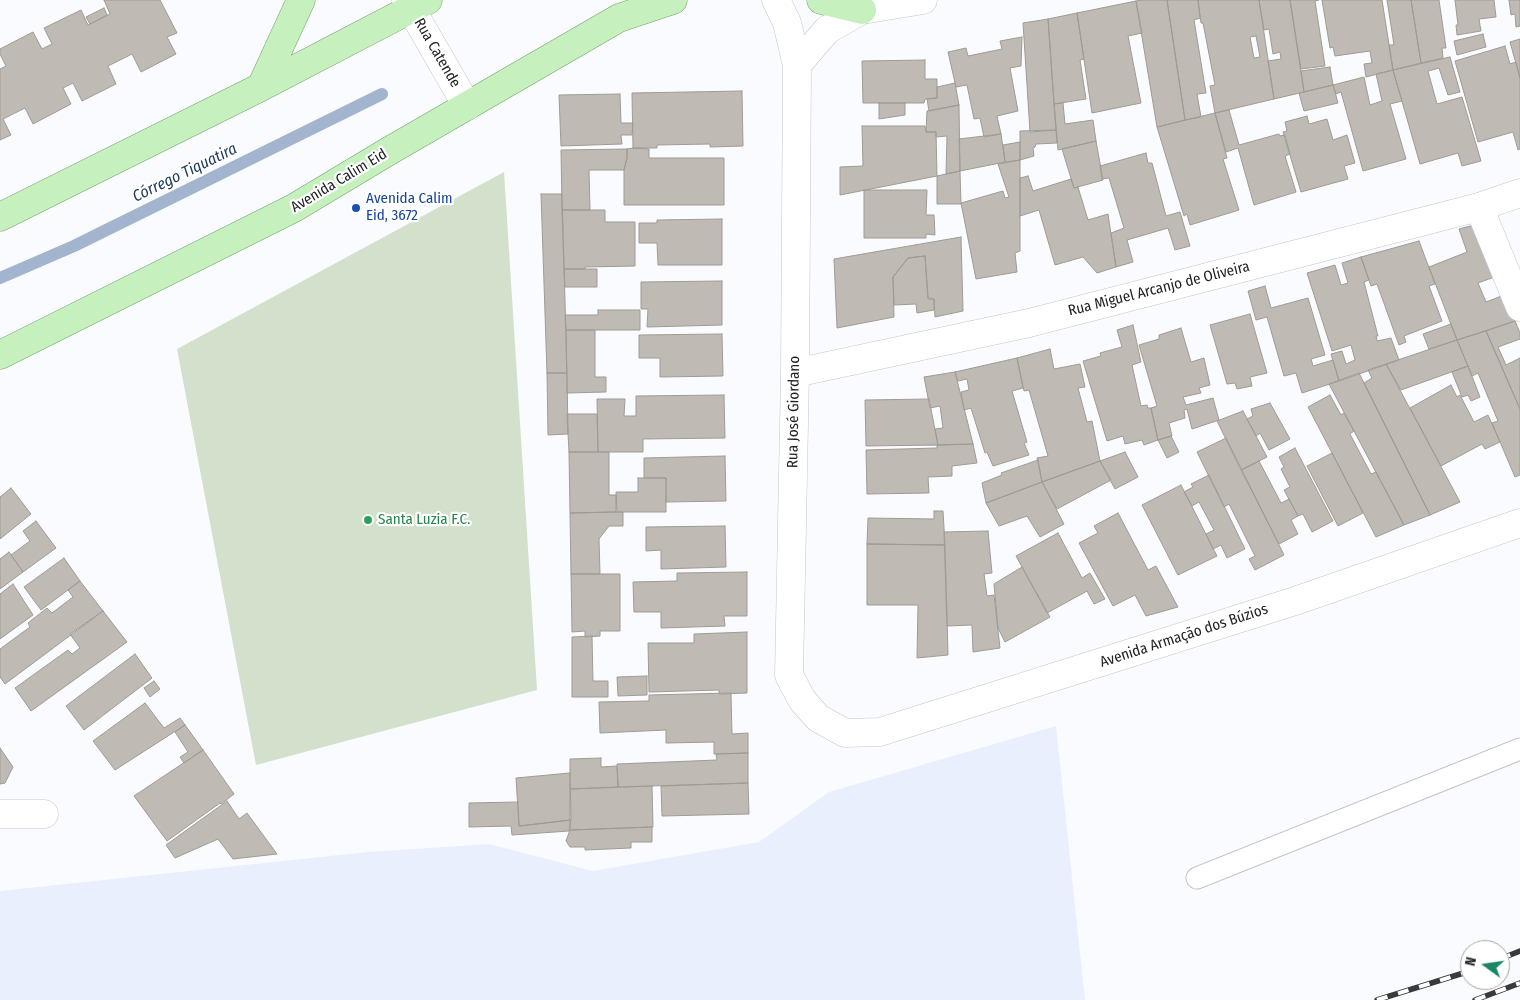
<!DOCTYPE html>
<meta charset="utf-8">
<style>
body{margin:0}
#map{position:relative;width:1520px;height:1000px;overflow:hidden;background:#fafbfe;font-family:"Fira Sans Condensed",sans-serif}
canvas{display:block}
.north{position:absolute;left:1460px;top:940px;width:50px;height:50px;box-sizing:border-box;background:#fff;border:1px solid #a6a7a8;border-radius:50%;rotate:284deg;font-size:14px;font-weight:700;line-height:20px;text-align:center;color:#212225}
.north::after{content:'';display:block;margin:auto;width:18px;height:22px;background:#198765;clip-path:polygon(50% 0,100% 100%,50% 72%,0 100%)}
</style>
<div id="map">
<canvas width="1520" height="1000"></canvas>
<div class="north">N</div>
</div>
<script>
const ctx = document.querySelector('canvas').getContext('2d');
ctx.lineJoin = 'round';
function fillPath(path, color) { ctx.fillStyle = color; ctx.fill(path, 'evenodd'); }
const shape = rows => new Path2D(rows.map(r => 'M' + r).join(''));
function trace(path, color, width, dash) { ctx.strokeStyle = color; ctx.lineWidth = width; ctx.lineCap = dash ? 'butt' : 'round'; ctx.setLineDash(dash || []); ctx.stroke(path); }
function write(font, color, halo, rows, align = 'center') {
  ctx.font = font + ' "Fira Sans Condensed",sans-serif'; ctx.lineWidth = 4.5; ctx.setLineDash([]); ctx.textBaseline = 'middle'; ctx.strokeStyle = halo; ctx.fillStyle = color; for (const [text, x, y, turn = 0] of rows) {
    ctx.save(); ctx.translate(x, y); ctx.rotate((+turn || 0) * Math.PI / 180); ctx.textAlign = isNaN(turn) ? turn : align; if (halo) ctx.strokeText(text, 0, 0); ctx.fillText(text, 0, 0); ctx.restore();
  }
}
const built = shape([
 [1056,726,1085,1000,0,1000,0,891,368,852,489,844,593,871,759,842,829,792]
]);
const green = shape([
 [504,172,537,690,256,765,177,349]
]);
const stream = shape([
 [0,278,74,246,382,94]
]);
const building = shape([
 [104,0,160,0,177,33,167,37,176,54,141,72,132,54,108,66,116,84,82,101,73,83,63,88,71,104,33,124,25,108,3,119,11,135,0,140,0,69,6,66,0,54,0,49,33,32,42,49,52,44,44,28,81,10,88,25,110,14,104,0],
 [1142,0,1167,0,1185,120,1157,127,1136,1,1142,0],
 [1167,0,1198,0,1200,18,1194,20,1206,93,1197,94,1201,117,1185,120,1167,0],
 [1198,0,1259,0,1274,99,1215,113,1210,86,1215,85,1203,23,1201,23,1198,0],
 [1256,36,1260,57,1254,58,1250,37,1256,36],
 [1259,0,1290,0,1304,92,1274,99,1268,61,1281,59,1280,52,1273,54,1269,29,1264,30,1259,0],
 [1290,0,1319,0,1315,1,1325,66,1301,69,1290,0],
 [1322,0,1382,0,1393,70,1366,77,1364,64,1372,63,1370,51,1335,56,1333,47,1330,48,1322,0],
 [1387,0,1411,0,1421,63,1393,70,1389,45,1394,45,1387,0],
 [1411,0,1439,0,1446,48,1442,48,1443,58,1421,63,1411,0],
 [1455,0,1494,0,1496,17,1479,19,1481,31,1457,35,1456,25,1458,25,1455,0],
 [1509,0,1520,0,1520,26,1516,27,1515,14,1511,15,1509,0],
 [1136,1,1142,33,1128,36,1141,103,1092,113,1077,13,1136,1],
 [104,8,107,15,90,24,86,17,104,8],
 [1077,13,1084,59,1080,60,1086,99,1054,104,1048,19,1077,13],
 [1048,19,1056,130,1030,132,1023,23,1048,19],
 [1483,34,1486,47,1457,55,1454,41,1483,34],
 [1022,37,1021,66,1010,68,1018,111,997,116,1001,134,984,137,980,118,974,119,967,85,956,87,948,52,966,48,968,56,1002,49,1000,41,1022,37],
 [1520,39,1520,78,1510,42,1520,39],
 [1505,46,1510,64,1516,62,1520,78,1520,149,1518,150,1513,132,1478,142,1455,61,1505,46],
 [1450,57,1460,92,1448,95,1439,68,1428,71,1437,104,1462,97,1481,161,1462,166,1458,153,1420,164,1393,70,1450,57],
 [925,60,925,79,937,79,937,98,925,99,924,103,863,103,862,61,925,60],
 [1330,67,1333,85,1304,92,1301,71,1330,67],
 [1393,70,1402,101,1390,104,1406,159,1363,171,1341,92,1336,94,1333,85,1364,77,1370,105,1382,101,1376,74,1393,70],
 [955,83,959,105,929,111,927,99,937,98,937,87,955,83],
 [1333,85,1338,103,1304,111,1299,93,1333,85],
 [742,91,743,146,710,147,710,144,657,145,657,148,633,148,632,93,742,91],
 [620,94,621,123,633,123,632,135,621,135,622,144,561,146,559,95,620,94],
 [879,103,905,103,905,115,879,119,879,103],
 [1063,103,1065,124,1093,120,1096,141,1058,150,1054,104,1063,103],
 [959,105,960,171,946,174,947,136,936,137,936,132,926,132,927,111,959,105],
 [1229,110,1239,145,1279,134,1280,136,1285,135,1290,154,1285,156,1296,192,1254,205,1238,148,1226,152,1215,113,1229,110],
 [1215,113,1227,158,1223,159,1239,210,1190,225,1187,214,1184,216,1157,127,1215,113],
 [1307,116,1309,124,1327,119,1333,140,1347,135,1355,163,1344,166,1348,179,1301,192,1283,132,1287,131,1285,122,1307,116],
 [862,126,925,126,926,132,936,132,937,176,840,195,840,167,863,166,862,126],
 [1056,130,1057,143,1036,144,1035,147,1033,148,1034,156,1020,160,1020,131,1056,130],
 [1001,134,1005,162,960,171,959,139,1001,134],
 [1096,141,1103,180,1074,188,1062,149,1096,141],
 [1020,142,1020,160,1005,162,1003,145,1020,142],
 [633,148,649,149,649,158,724,158,724,205,624,205,624,170,627,158,627,149,633,148],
 [627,149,627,158,624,170,589,170,590,210,562,210,561,150,627,149],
 [1146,153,1148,163,1152,163,1166,216,1180,212,1190,246,1175,250,1168,228,1127,240,1133,262,1116,267,1111,233,1124,228,1109,178,1102,179,1100,166,1146,153],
 [1020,160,1020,251,1015,253,1017,272,976,279,961,203,1003,191,1005,198,1009,197,998,164,1020,160],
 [960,171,961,204,937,204,937,176,960,171],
 [1028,176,1033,191,1071,179,1074,188,1078,187,1088,220,1108,214,1116,267,1097,273,1083,257,1055,265,1039,210,1020,216,1020,178,1028,176],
 [864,190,927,190,926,215,934,215,935,235,926,234,926,238,864,238,864,190],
 [541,194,562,194,567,373,547,373,541,194],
 [562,210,605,210,605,222,635,222,635,266,585,267,585,269,564,269,562,210],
 [722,219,722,265,658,265,657,243,639,243,639,223,657,223,657,220,722,219],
 [1478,224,1497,276,1478,283,1486,302,1504,295,1515,321,1457,340,1429,267,1467,252,1459,229,1478,224],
 [961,237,963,311,935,317,934,299,928,298,925,256,908,258,893,277,894,317,837,328,834,259,961,237],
 [1419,241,1435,284,1429,286,1442,321,1404,336,1406,342,1399,345,1377,284,1371,286,1361,257,1419,241],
 [925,256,928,299,934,299,934,310,917,313,916,304,894,305,893,277,908,258,925,256],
 [1361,257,1369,280,1364,282,1378,336,1376,336,1377,341,1391,338,1399,360,1339,381,1331,354,1342,351,1346,364,1355,360,1351,345,1332,351,1307,273,1335,265,1341,285,1348,283,1342,263,1361,257],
 [564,269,597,269,597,287,565,287,564,269],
 [722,281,722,325,647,327,648,309,641,309,641,282,722,281],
 [1265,286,1271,308,1308,298,1325,355,1311,359,1313,366,1333,360,1339,381,1302,393,1296,373,1284,376,1267,317,1256,320,1248,291,1265,286],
 [598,310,640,310,640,330,566,330,565,315,598,315,598,310],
 [1250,314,1267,373,1250,377,1252,386,1237,389,1235,383,1227,384,1210,325,1250,314],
 [1515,321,1520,333,1520,339,1498,347,1506,365,1520,358,1520,409,1486,331,1515,321],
 [1451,324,1457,340,1429,349,1423,334,1451,324],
 [1133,325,1141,362,1132,365,1141,406,1147,405,1148,408,1151,408,1158,440,1144,445,1142,440,1125,444,1123,436,1107,441,1083,361,1101,356,1100,353,1122,347,1117,330,1133,325],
 [1181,328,1191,362,1204,358,1210,385,1199,388,1201,393,1183,397,1186,405,1213,398,1219,420,1192,429,1187,409,1184,410,1185,418,1169,423,1172,436,1158,440,1151,408,1157,406,1139,345,1159,339,1159,335,1181,328],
 [566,330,595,330,595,377,606,377,606,392,567,393,566,330],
 [1486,331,1520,409,1520,475,1515,477,1492,423,1498,421,1478,373,1472,376,1457,340,1486,331],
 [722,334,723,376,660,377,660,358,639,358,639,335,722,334],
 [1457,340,1468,366,1401,390,1386,364,1457,340],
 [1050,349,1054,369,1080,364,1085,387,1078,388,1087,422,1092,421,1100,461,1042,482,1037,458,1048,456,1029,390,1024,391,1017,358,1050,349],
 [1017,358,1023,388,1012,391,1027,442,1024,443,1029,455,993,466,987,452,985,453,971,408,964,410,961,392,969,390,967,379,958,381,955,372,1017,358],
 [1386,364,1460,502,1430,515,1364,383,1372,378,1368,370,1386,364],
 [1468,366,1480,397,1471,401,1468,395,1462,397,1452,372,1468,366],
 [955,372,973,444,938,445,935,429,943,428,940,406,930,408,924,377,955,372],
 [547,373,567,373,568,434,548,435,547,373],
 [1359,373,1430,515,1404,525,1329,384,1359,373],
 [1451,385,1457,397,1460,395,1474,422,1488,415,1500,442,1485,449,1482,444,1441,466,1410,408,1451,385],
 [724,395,725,438,643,439,643,452,598,452,597,399,625,399,624,416,636,416,636,396,724,395],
 [1330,395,1341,415,1344,413,1354,431,1350,434,1371,474,1376,472,1404,525,1376,537,1308,407,1330,395],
 [929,399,938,445,866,446,865,400,929,399],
 [1270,403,1290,439,1269,450,1260,433,1256,436,1247,419,1253,416,1251,409,1270,403],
 [1243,411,1267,457,1241,470,1217,421,1243,411],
 [567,414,597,414,598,452,569,452,567,414],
 [1171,436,1179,452,1167,458,1158,440,1171,436],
 [1226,438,1284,555,1255,570,1249,559,1255,556,1229,504,1224,507,1197,452,1226,438],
 [973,444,977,463,952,466,952,476,928,477,929,493,867,494,866,450,937,448,937,445,973,444],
 [1295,448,1333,521,1312,532,1303,514,1298,516,1284,490,1290,487,1281,469,1284,467,1279,457,1295,448],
 [569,452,609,452,609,495,616,495,616,512,570,513,569,452],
 [1125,452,1138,477,1115,489,1100,461,1125,452],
 [1332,453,1363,513,1338,526,1307,466,1332,453],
 [725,456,726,501,666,502,666,478,644,478,644,458,725,456],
 [1038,460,1042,482,986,503,982,483,1002,475,1001,473,1038,460],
 [1100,461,1111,480,1057,509,1042,482,1100,461],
 [1259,461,1281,503,1289,499,1298,516,1291,520,1298,534,1279,544,1241,470,1259,461],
 [1209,475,1245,549,1227,558,1221,545,1213,549,1206,534,1214,530,1199,502,1192,506,1184,492,1193,487,1191,484,1209,475],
 [638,478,666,478,666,512,617,512,616,492,638,492,638,478],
 [1042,482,1064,524,1040,537,1027,516,999,526,986,503,1042,482],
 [1181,485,1217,556,1178,575,1142,505,1181,485],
 [11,488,31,514,0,539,0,497,11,488],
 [934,511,943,511,945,545,867,544,868,518,934,519,934,511],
 [616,512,623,512,623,526,609,526,599,539,600,574,571,574,570,513,616,512],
 [1118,513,1148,570,1156,566,1178,607,1146,616,1135,595,1113,606,1079,543,1098,533,1094,526,1118,513],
 [36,521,56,548,23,572,11,555,30,541,23,531,36,521],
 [725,526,726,567,661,569,661,550,646,551,646,527,725,526],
 [988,531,992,573,984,574,987,596,994,595,1000,648,973,652,972,625,947,626,944,532,988,531],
 [1058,533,1082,578,1090,573,1105,599,1094,604,1087,591,1047,613,1016,556,1058,533],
 [867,544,945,545,948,655,917,658,918,605,867,605,867,544],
 [9,552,23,572,0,589,0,559,9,552],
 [64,558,80,581,41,610,24,587,64,558],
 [1022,567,1050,617,1005,642,998,628,994,584,1022,567],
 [747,572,747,616,724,616,725,626,661,628,661,612,634,612,633,582,677,581,677,573,747,572],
 [571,574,620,574,620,631,600,631,600,636,585,637,585,631,572,632,571,574],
 [80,581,103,611,5,684,0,677,0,649,30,627,28,623,47,608,52,613,73,597,68,590,80,581],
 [13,584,33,615,0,639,0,594,13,584],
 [103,611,127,642,31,711,15,688,68,650,72,654,80,648,70,634,103,611],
 [747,632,747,693,719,694,719,690,649,692,648,643,694,643,694,634,747,632],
 [592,636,593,681,608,681,608,697,572,697,572,637,592,636],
 [135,654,152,678,84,730,66,706,135,654],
 [647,676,647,695,618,696,617,677,647,676],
 [154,681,160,689,150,697,144,688,154,681],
 [731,693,732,734,748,733,748,753,714,754,714,742,666,743,666,730,600,733,599,702,649,701,649,695,731,693],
 [145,703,164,728,180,718,185,725,115,770,93,741,145,703],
 [185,725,203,750,184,763,180,757,188,752,175,732,185,725],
 [0,748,13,767,5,783,0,784,0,748],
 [203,750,234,794,221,804,220,803,167,841,134,796,203,750],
 [748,753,748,783,618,787,617,764,717,760,716,754,748,753],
 [601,758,601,767,617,766,618,787,570,789,570,759,601,758],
 [570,773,571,820,519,826,516,778,570,773],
 [748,783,749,814,662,816,661,786,748,783],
 [652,786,653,827,570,830,570,789,652,786],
 [227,801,239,819,247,813,277,854,233,859,218,839,175,858,166,845,227,801],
 [518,802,519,826,571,820,569,831,512,835,511,826,469,827,469,803,518,802],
 [652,827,652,842,631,842,631,848,585,850,585,847,570,847,566,841,570,830,652,827]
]);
const service = shape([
 [1197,878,1520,749]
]);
const pedestrian = shape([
 [1479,207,1520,307]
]);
const minor = shape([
 [406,0,467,106],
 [776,0,787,23,797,65,795,373,789,675,802,700,818,718,845,733,880,732,1295,601,1520,523],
 [797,65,827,30,862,10,923,0],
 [795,373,1029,323,1479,207,1520,193],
 [0,814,44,814]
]);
const primary = shape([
 [821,0,862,10],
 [261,87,301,0],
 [0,217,261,87,428,0],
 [0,355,294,208,389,151,619,18,673,0]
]);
const rail = shape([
 [1500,959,1520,951],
 [1377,1000,1470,971],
 [1475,1000,1520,983]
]);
const markers = [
 [356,208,5,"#1a4fb4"],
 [368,520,5,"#2e9e5b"]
];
const streetNames = [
 ["Rua Catende",437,53,60],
 ["Avenida Calim Eid",339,181,-31],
 ["Rua Miguel Arcanjo de Oliveira",1159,289,-14],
 ["Rua José Giordano",794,412,-89],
 ["Avenida Armação dos Búzios",1184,636,-18]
];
const transitNames = [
 ["Avenida Calim",366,199],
 ["Eid, 3672",366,216]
];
const leisureNames = [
 ["Santa Luzia F.C.",378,520]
];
const waterNames = [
 ["Córrego Tiquatira",185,173,-26]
];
fillPath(built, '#eaeffe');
fillPath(green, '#d2e0cc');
trace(stream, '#a3b5ce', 12);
fillPath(building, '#bfbbb4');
trace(building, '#9f9b94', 1);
trace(service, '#c3c6ce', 23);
trace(pedestrian, '#c3c6ce', 29);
trace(minor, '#c3c6ce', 29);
trace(primary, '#74a16b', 29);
trace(service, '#fff', 21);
trace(pedestrian, '#fff', 28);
trace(minor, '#fff', 28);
trace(primary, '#c6f0bd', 28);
trace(rail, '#393a3d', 5.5);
trace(rail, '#fff', 4, [11]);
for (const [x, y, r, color] of markers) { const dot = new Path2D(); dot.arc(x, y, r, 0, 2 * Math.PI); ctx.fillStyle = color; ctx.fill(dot); trace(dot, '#fff', 2); }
write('15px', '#212225', '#fff', streetNames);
write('15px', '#164399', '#fff', transitNames, 'left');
write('15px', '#27864d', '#fff', leisureNames, 'left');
write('italic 16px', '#203b5f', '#fff', waterNames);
</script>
